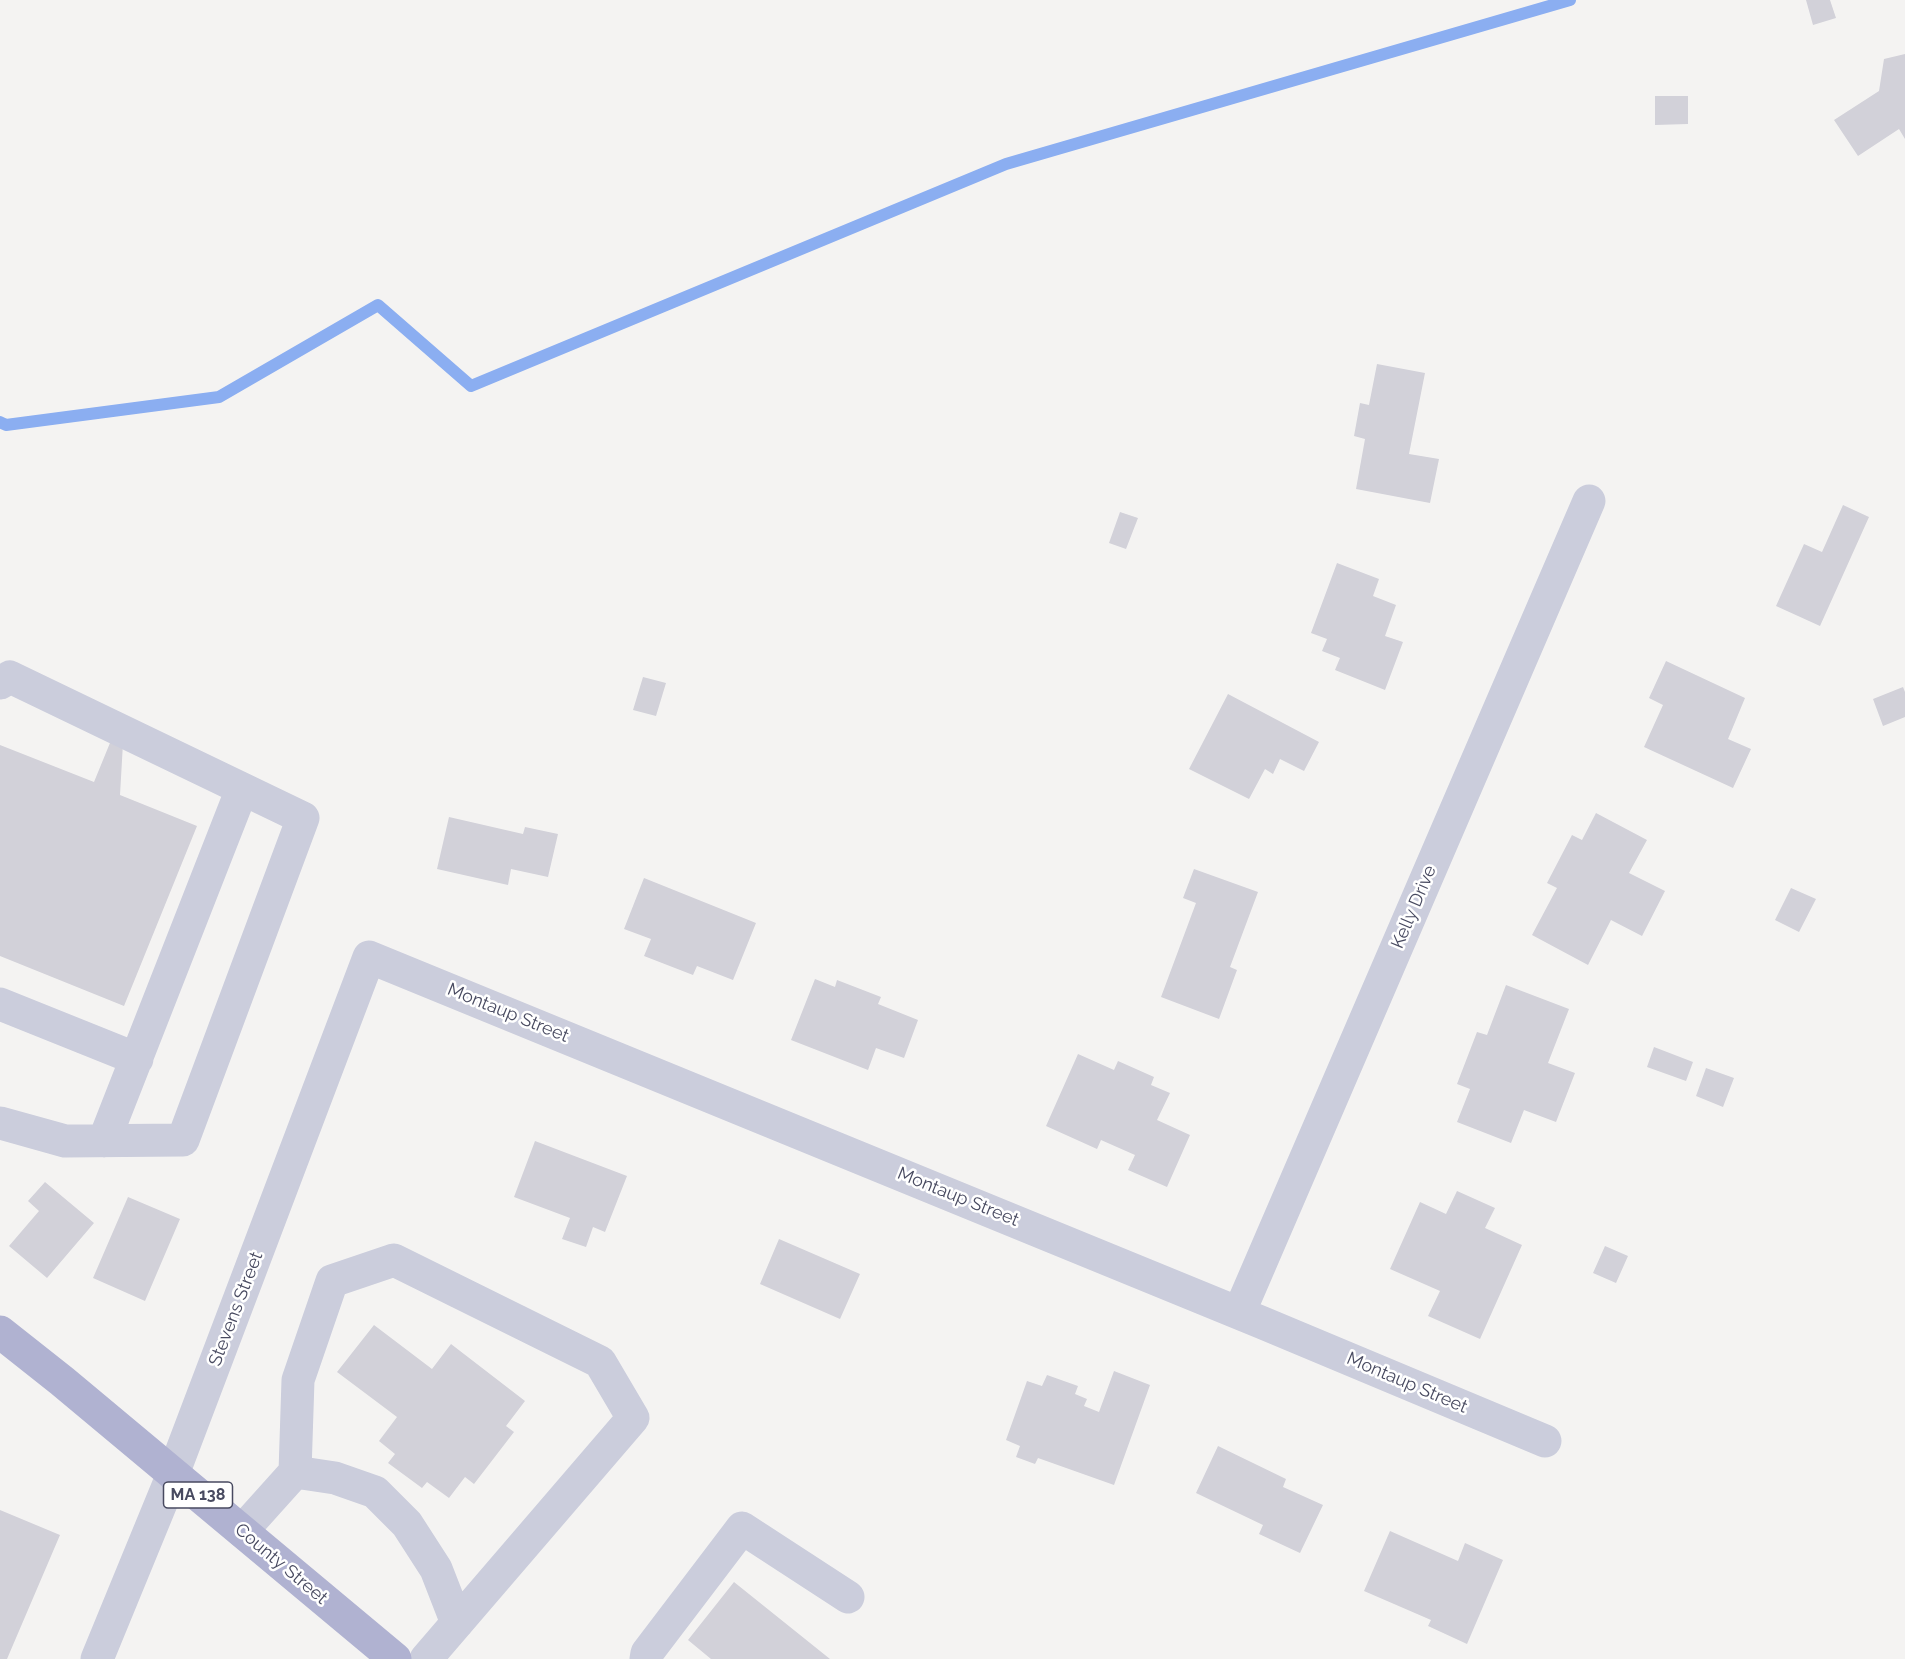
<!DOCTYPE html>
<style>
body{margin:0}
canvas{display:block;background:#f4f3f2}
</style>
<canvas width="1905" height="1659"></canvas>
<script>
const ctx = document.querySelector('canvas').getContext('2d');
ctx.lineJoin = 'round';
const shape = rows => new Path2D(rows.map(r => 'M' + r).join(''));
function trace(path, color, width, dash) { ctx.strokeStyle = color; ctx.lineWidth = width; ctx.lineCap = dash ? 'butt' : 'round'; ctx.setLineDash(dash || []); ctx.stroke(path); }
function fillPath(path, color) { ctx.fillStyle = color; ctx.fill(path, 'evenodd'); }
function write(font, color, halo, rows, align = 'center') {
  ctx.font = font + ' Raleway,sans-serif'; ctx.lineWidth = 5; ctx.setLineDash([]); ctx.textBaseline = 'middle'; ctx.strokeStyle = halo; ctx.fillStyle = color; for (const [text, x, y, turn = 0] of rows) {
    ctx.save(); ctx.translate(x, y); ctx.rotate((+turn || 0) * Math.PI / 180); ctx.textAlign = isNaN(turn) ? turn : align; if (halo) ctx.strokeText(text, 0, 0); ctx.fillText(text, 0, 0); ctx.restore();
  }
}
const stream = shape([
 [0,422,6,425,219,397,378,305,471,386,1006,164,1570,0]
]);
const building = shape([
 [1806,0,1830,0,1836,18,1813,25],
 [1905,54,1905,139,1899,129,1858,156,1834,120,1879,91,1884,59],
 [1655,96,1688,96,1688,124,1655,125],
 [1377,364,1425,373,1409,454,1439,459,1430,503,1356,489,1365,439,1354,436,1360,403,1369,405],
 [1843,505,1869,517,1820,626,1776,606,1804,544,1822,552],
 [1120,512,1138,518,1126,549,1109,543],
 [1337,563,1379,579,1373,596,1396,605,1385,636,1403,642,1385,690,1335,670,1340,658,1322,651,1327,639,1311,633],
 [1666,661,1745,698,1728,739,1751,749,1733,788,1644,747,1663,705,1649,698],
 [643,677,666,683,656,716,633,710],
 [1903,687,1905,692,1905,717,1883,726,1873,699],
 [1228,694,1319,742,1304,771,1280,759,1273,774,1265,769,1249,799,1189,769],
 [112,738,123,743,120,795,197,826,124,1006,0,956,0,745,94,782],
 [1596,813,1647,840,1629,873,1665,891,1642,936,1611,920,1588,965,1532,935,1557,888,1547,883,1572,835,1582,840],
 [449,817,523,834,525,827,558,834,548,877,511,869,508,885,437,869],
 [1194,869,1258,892,1230,967,1237,970,1219,1019,1161,997,1196,903,1183,898],
 [644,878,756,923,733,980,697,966,693,975,644,956,651,939,624,929],
 [1791,888,1816,899,1799,932,1775,920],
 [815,979,835,987,837,980,881,997,878,1004,918,1020,904,1058,876,1048,868,1070,791,1040],
 [1506,985,1569,1009,1548,1063,1575,1073,1556,1122,1524,1110,1511,1143,1457,1122,1470,1089,1457,1084,1477,1032,1487,1035],
 [1654,1047,1693,1062,1686,1081,1647,1067],
 [1078,1054,1114,1070,1118,1061,1154,1077,1151,1085,1170,1093,1157,1120,1190,1135,1167,1187,1128,1170,1135,1155,1101,1140,1097,1149,1046,1126],
 [1706,1068,1734,1078,1723,1107,1696,1096],
 [535,1141,627,1176,605,1232,593,1227,586,1247,562,1239,570,1218,514,1197],
 [45,1182,94,1223,47,1278,9,1246,39,1211,28,1201],
 [1457,1191,1495,1208,1485,1228,1522,1245,1480,1339,1428,1316,1440,1291,1390,1269,1420,1202,1446,1214],
 [128,1197,180,1219,145,1301,93,1278],
 [779,1239,860,1274,840,1319,760,1284],
 [1605,1246,1628,1256,1616,1283,1593,1273],
 [374,1325,432,1369,451,1344,525,1401,506,1426,514,1432,474,1484,465,1477,449,1498,427,1482,422,1488,388,1463,395,1454,379,1441,397,1417,337,1372],
 [1114,1371,1150,1385,1114,1485,1038,1458,1035,1464,1016,1457,1020,1446,1006,1440,1027,1381,1042,1386,1047,1375,1078,1386,1075,1394,1087,1399,1084,1406,1099,1412],
 [1218,1446,1286,1479,1283,1487,1323,1505,1300,1553,1259,1534,1263,1525,1196,1493],
 [0,1510,60,1535,7,1659,0,1659],
 [1390,1531,1458,1561,1465,1543,1503,1560,1467,1644,1428,1626,1431,1620,1364,1591],
 [734,1582,830,1659,711,1659,688,1640]
]);
const minor = shape([
 [0,683,10,677,303,818,183,1140,65,1141,0,1123],
 [0,1004,137,1059],
 [104,1141,242,789],
 [1239,1313,1589,501],
 [295,1472,335,1478,375,1492,407,1524,436,1569,457,1623],
 [242,1531,295,1472,298,1380,332,1281,394,1260,600,1362,633,1418,426,1659],
 [97,1659,173,1474,369,957,1263,1323,1545,1441],
 [646,1659,647,1653,742,1528,848,1597]
]);
const major = shape([
 [0,1332,62,1381,395,1659]
]);
const shields = [
 [198,1495,69]
];
const shieldNames = [
 ["MA 138",198,1495]
];
const streetNames = [
 ["Kelly Drive",1414,907,-67],
 ["Montaup Street",508,1013,22],
 ["Montaup Street",958,1197,22],
 ["Stevens Street",236,1309,-69],
 ["Montaup Street",1407,1383,23],
 ["County Street",281,1564,40]
];
trace(stream, '#8baef1', 12);
fillPath(building, '#d2d1d9');
trace(minor, '#cbcddc', 33);
trace(major, '#b0b2d1', 33);
for (const [x, y, w] of shields) { const box = new Path2D(); box.roundRect(x - w / 2, y - 13, w, 26, 4.5); ctx.fillStyle = '#fff'; ctx.fill(box); trace(box, '#484a60', 1.5); }
write('bold 16px', '#484a60', null, shieldNames);
write('18px', '#484a60', '#fff', streetNames);
</script>
